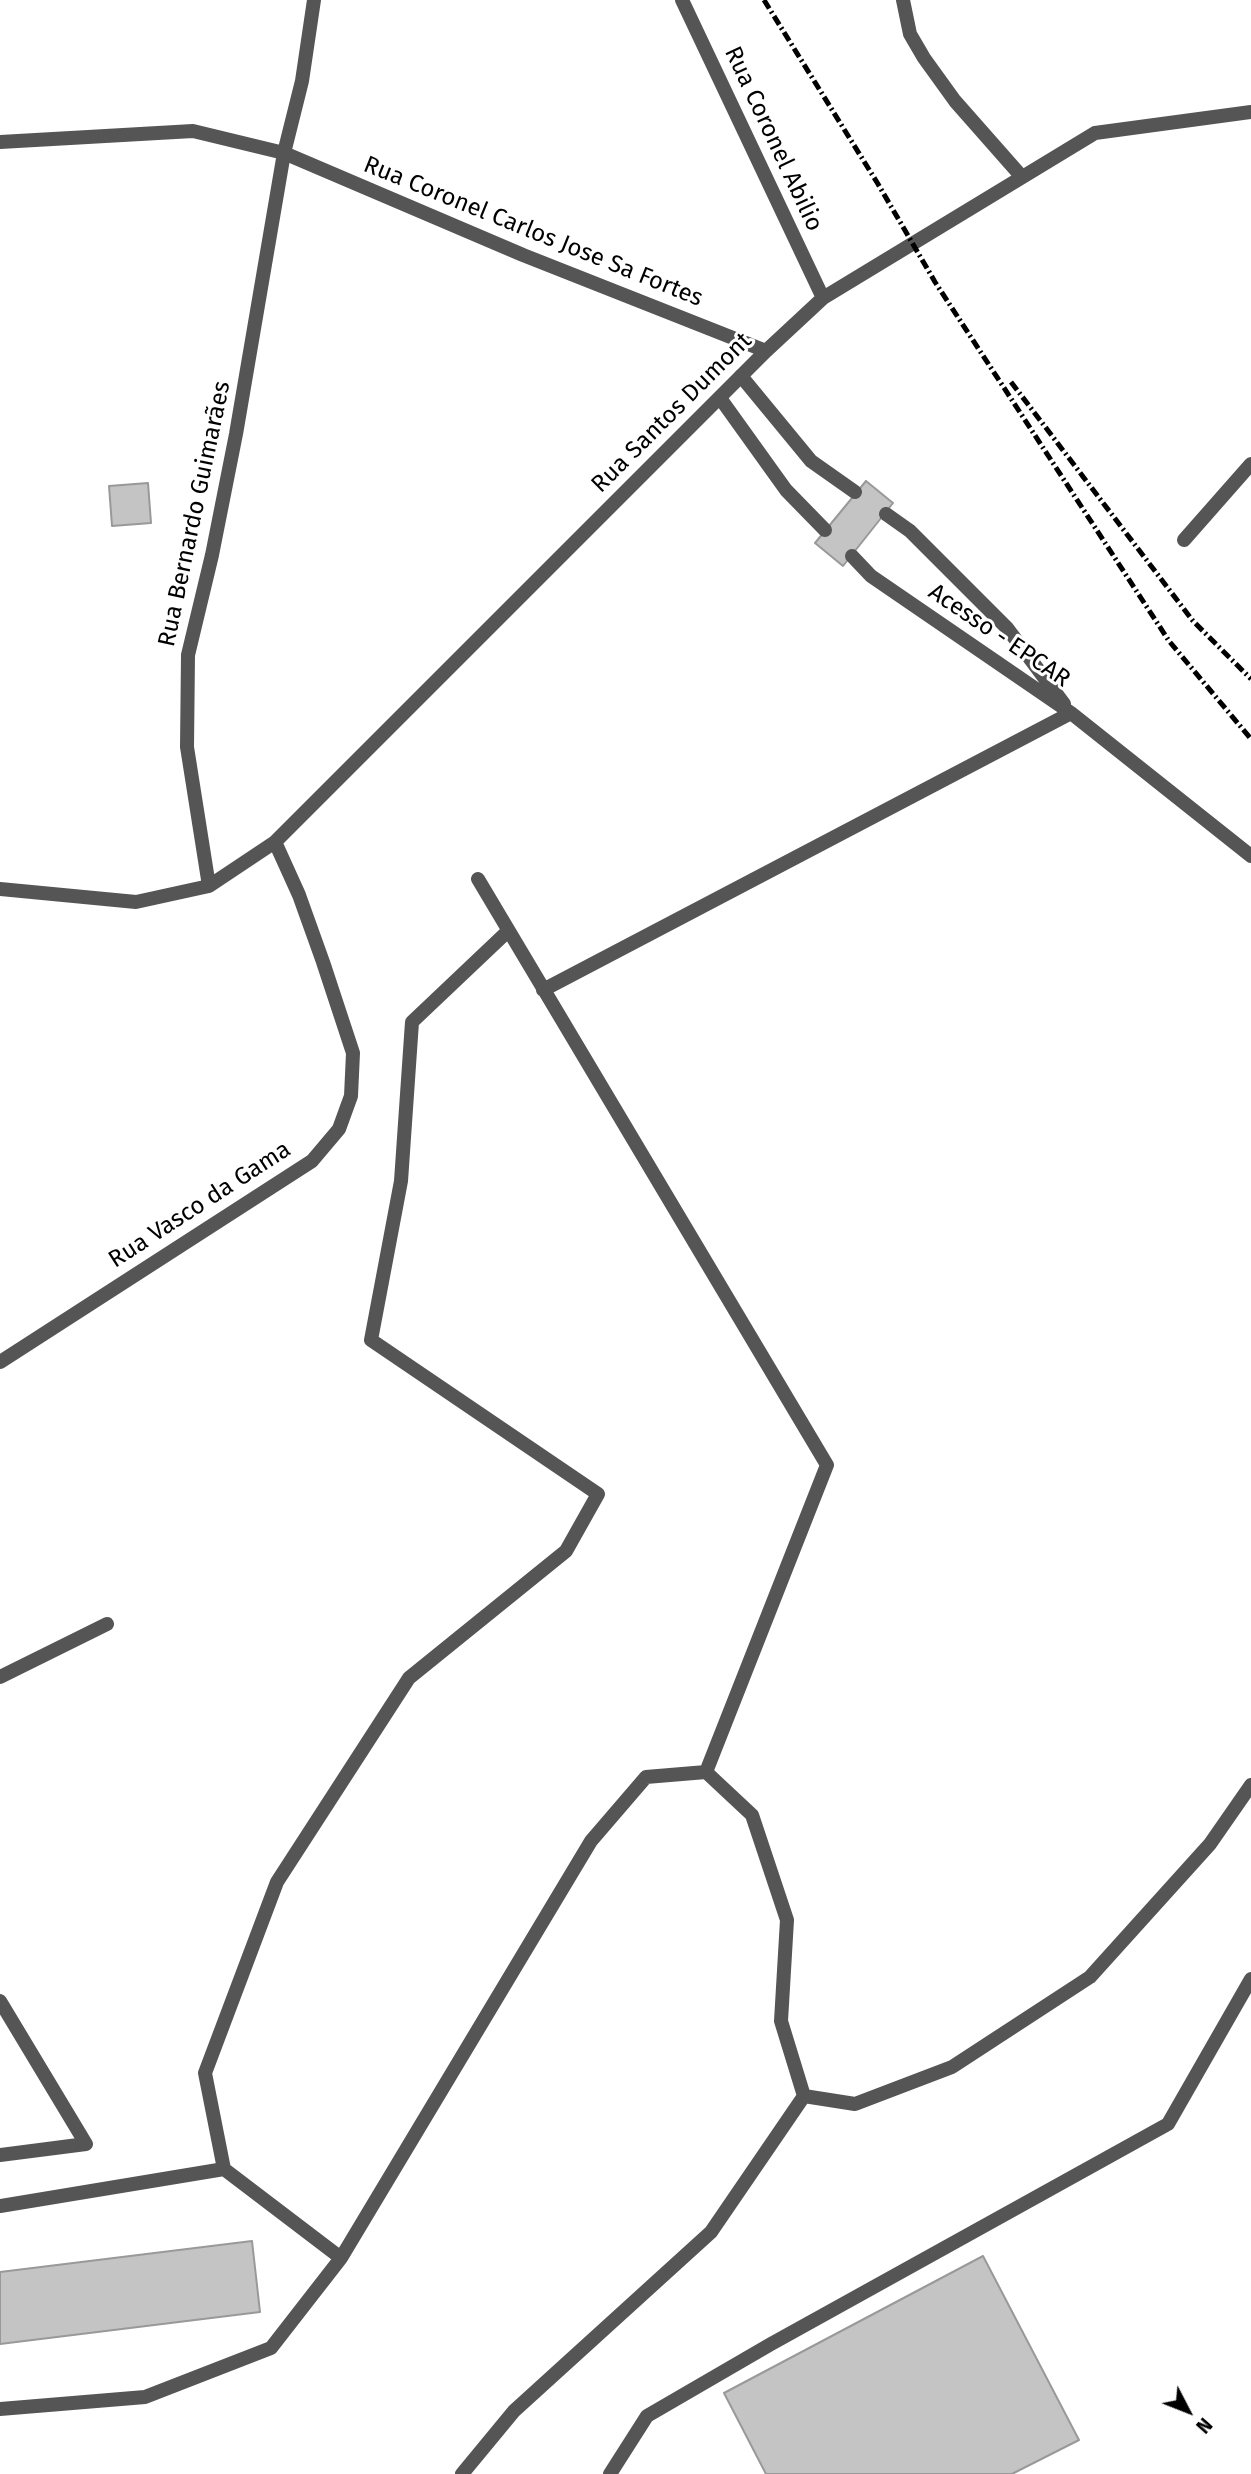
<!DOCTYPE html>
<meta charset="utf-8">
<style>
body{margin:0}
#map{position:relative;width:1251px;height:2474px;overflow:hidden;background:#fff;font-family:"Fira Sans",sans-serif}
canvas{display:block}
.north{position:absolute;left:1153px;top:2376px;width:70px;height:70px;-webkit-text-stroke:5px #fff;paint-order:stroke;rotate:132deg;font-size:19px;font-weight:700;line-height:28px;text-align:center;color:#000}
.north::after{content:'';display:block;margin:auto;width:24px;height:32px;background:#000;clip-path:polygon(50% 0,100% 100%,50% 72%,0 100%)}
</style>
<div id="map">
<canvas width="1251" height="2474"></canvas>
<div class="north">N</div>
</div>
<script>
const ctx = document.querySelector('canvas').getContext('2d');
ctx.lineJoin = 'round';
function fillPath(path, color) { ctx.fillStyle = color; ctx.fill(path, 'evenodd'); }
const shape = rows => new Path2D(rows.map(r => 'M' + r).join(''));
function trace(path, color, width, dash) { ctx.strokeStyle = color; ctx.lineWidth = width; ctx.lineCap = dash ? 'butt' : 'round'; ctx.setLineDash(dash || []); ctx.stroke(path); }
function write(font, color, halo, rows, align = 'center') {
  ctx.font = font + ' "Fira Sans",sans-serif'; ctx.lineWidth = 6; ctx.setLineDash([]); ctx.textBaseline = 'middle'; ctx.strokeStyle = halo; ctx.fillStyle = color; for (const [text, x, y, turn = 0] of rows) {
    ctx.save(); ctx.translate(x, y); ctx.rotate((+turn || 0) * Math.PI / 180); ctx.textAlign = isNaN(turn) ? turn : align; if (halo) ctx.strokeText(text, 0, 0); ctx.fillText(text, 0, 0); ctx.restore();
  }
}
const building = shape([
 [866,481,893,503,843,566,815,543,866,481],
 [148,483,151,523,112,526,109,486,148,483],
 [252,2241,260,2312,0,2344,0,2272,252,2241],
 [983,2256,1079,2440,1012,2474,766,2474,724,2393,983,2256]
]);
const service = shape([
 [741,376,811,461,855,492],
 [720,398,786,490,825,530],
 [886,514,910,531,1007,628,1064,704],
 [852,556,871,576,1071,713,1251,856],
 [478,879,827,1465,706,1772],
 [543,990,1071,713],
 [0,1677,107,1624],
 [0,2001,86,2144,0,2155],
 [224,2169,341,2258],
 [0,2206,224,2169,205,2073,277,1882,409,1678,566,1551,598,1494,371,1340,401,1181,412,1022,508,931],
 [0,2409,145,2397,271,2348,341,2258,591,1841,646,1777,706,1772,752,1815,787,1920,781,2021,804,2096,855,2104,952,2067,1090,1977,1210,1844,1251,1785],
 [462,2474,514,2411,711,2232,804,2096],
 [610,2474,647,2416,771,2344,1168,2124,1251,1979]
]);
const minor = shape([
 [682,0,823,298],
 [903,0,910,34,924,58,955,101,1022,177],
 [0,142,193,131,284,153,523,255,766,351],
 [1184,540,1251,464],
 [209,886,187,747,188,655,212,555,236,434,284,153,302,81,314,0],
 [0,889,136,902,209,886,275,842,766,351,823,298,1095,133,1251,112],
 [0,1362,312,1161,339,1129,351,1096,353,1053,323,962,299,895,275,842]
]);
const rail = shape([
 [764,0,878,184,935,282,1169,641,1251,739],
 [1011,382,1193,621,1251,679]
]);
const streetNames = [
 ["Rua Coronel Abilio",773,139,65],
 ["Rua Coronel Carlos Jose Sa Fortes",533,232,22],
 ["Rua Santos Dumont",672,413,-45],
 ["Rua Bernardo Guimarães",195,514,-78],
 ["Acesso - EPCAR",999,636,34],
 ["Rua Vasco da Gama",200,1205,-33]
];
fillPath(building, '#c4c4c4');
trace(building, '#999', 2);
trace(service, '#555', 14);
trace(minor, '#555', 14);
trace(rail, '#000', 5, [10, 3.5, 2, 3.5]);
write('24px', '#000', '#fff', streetNames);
</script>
